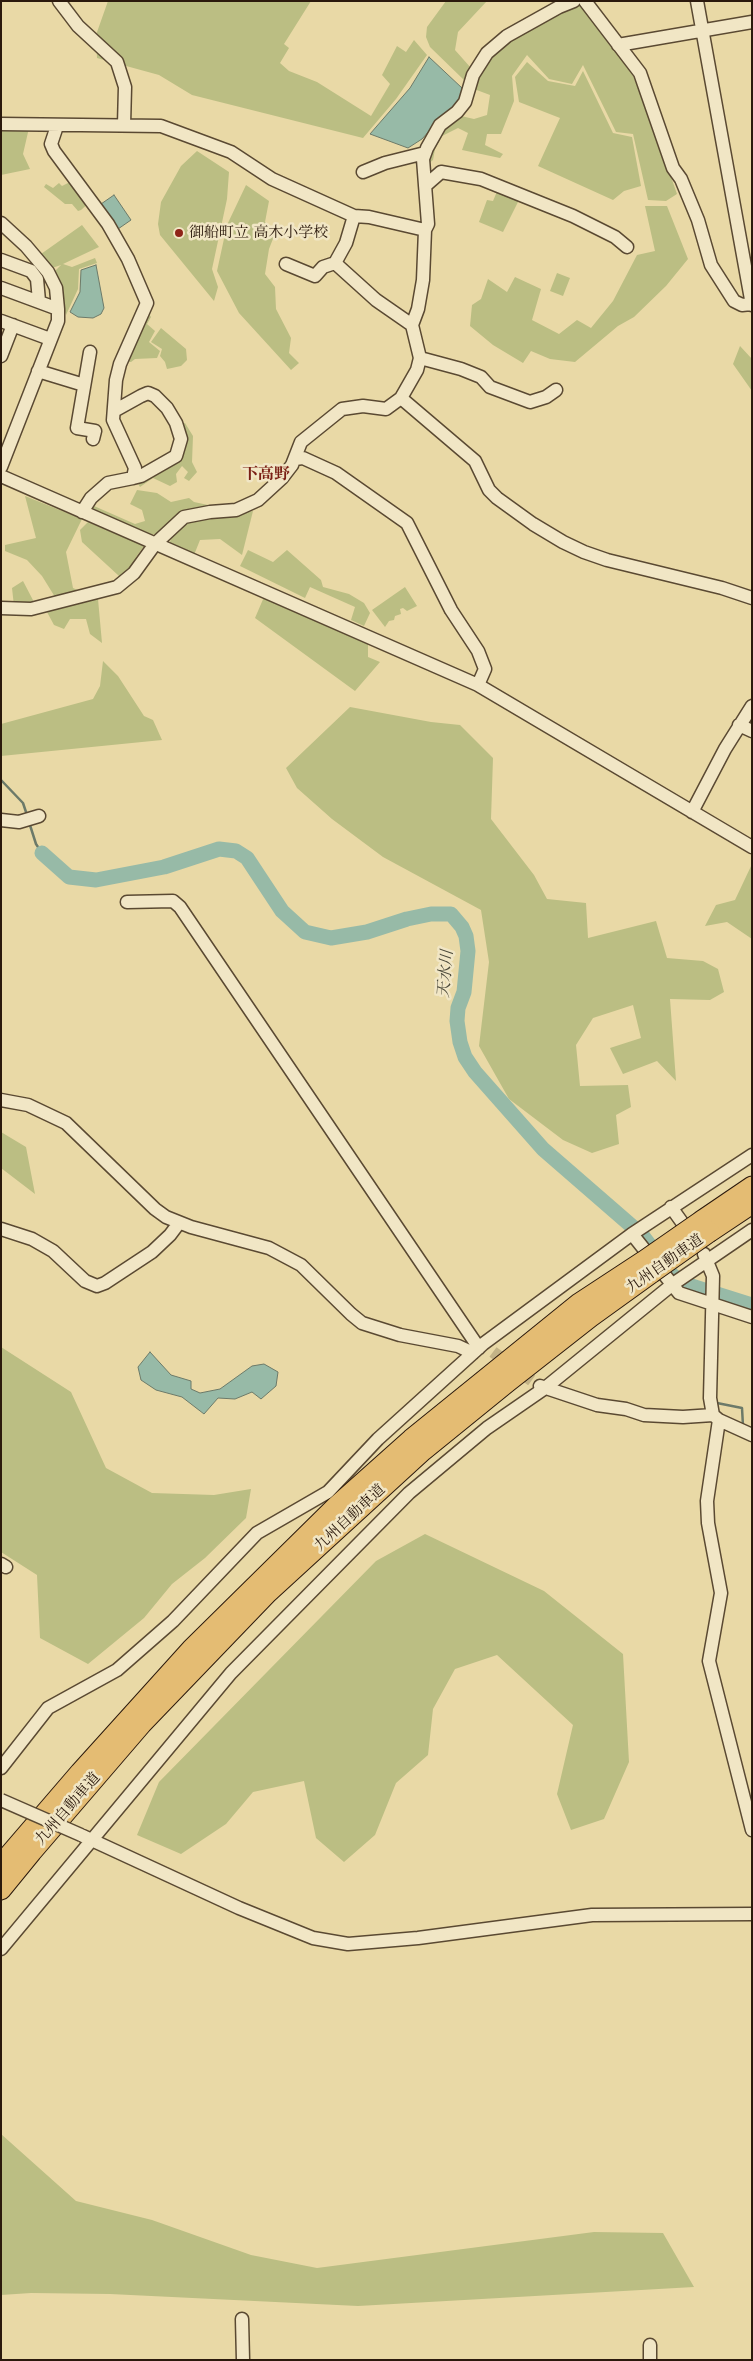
<!DOCTYPE html>
<meta charset="utf-8">
<style>
body{margin:0}
#map{position:relative;width:753px;height:2361px;overflow:hidden;background:#e9d9a6;font-family:"Old Standard TT",serif}
canvas{display:block}
.frame{position:absolute;inset:0;border:2px solid #2b190c;pointer-events:none}
</style>
<div id="map">
<canvas width="753" height="2361"></canvas>
<div class="frame"></div>
</div>
<script>
const ctx = document.querySelector('canvas').getContext('2d');
ctx.lineJoin = 'round';
function fillPath(path, color) { ctx.fillStyle = color; ctx.fill(path, 'evenodd'); }
const shape = rows => new Path2D(rows.map(r => 'M' + r).join(''));
function trace(path, color, width, dash) { ctx.strokeStyle = color; ctx.lineWidth = width; ctx.lineCap = dash ? 'butt' : 'round'; ctx.setLineDash(dash || []); ctx.stroke(path); }
function write(font, color, halo, rows, align = 'center') {
  ctx.font = font + ' "Old Standard TT","Noto Serif JP",serif'; ctx.lineWidth = 5; ctx.setLineDash([]); ctx.textBaseline = 'middle'; ctx.strokeStyle = halo; ctx.fillStyle = color; for (const [text, x, y, turn = 0] of rows) {
    ctx.save(); ctx.translate(x, y); ctx.rotate((+turn || 0) * Math.PI / 180); ctx.textAlign = isNaN(turn) ? turn : align; if (halo) ctx.strokeText(text, 0, 0); ctx.fillText(text, 0, 0); ctx.restore();
  }
}
const green = shape([
 [108,1,311,1,284,44,289,48,280,63,289,71,317,82,371,116,390,84,382,75,397,46,406,52,414,40,427,55,396,99,363,138,192,95,159,75,97,58,96,35],
 [446,1,487,1,458,32,455,50,471,68,465,81,430,47,426,37,427,27],
 [580,3,633,76,651,120,677,194,666,201,648,200,633,134,616,132,583,65,572,84,549,79,527,55,512,76,514,101,501,134,487,134,485,145,503,154,500,158,462,150,468,133,458,128,442,136,435,149,433,160,428,164,430,148,442,128,461,116,474,119,487,115,490,95,474,89,475,83,490,56,521,31],
 [527,62,548,81,575,86,583,71,613,133,632,137,641,186,624,191,613,200,538,166,560,118,519,102,515,77],
 [1,128,29,128,23,154,30,169,1,175],
 [197,151,229,172,227,199,212,269,218,287,214,301,160,235,158,224,161,202,181,166],
 [70,182,90,202,81,210,78,211,72,204,65,204,44,187,46,184,53,188,59,183,62,186],
 [246,185,269,201,265,222,276,231,269,249,265,274,275,287,276,309,291,338,289,353,299,363,291,370,239,313,217,271,227,225],
 [498,189,519,200,503,232,479,222,487,200,493,201],
 [645,206,667,206,688,259,666,286,634,317,618,326,575,362,550,359,531,351,523,363,493,345,470,326,472,305,481,299,488,279,507,292,515,277,541,289,532,320,559,334,577,320,591,328,613,301,637,255,655,251],
 [82,225,99,247,63,264,72,267,95,258,97,263,79,269,78,289,66,315,53,273,61,265,52,268,41,254],
 [557,273,570,278,563,296,550,291],
 [148,313,151,317,147,324,155,331,149,342,160,351,157,358,135,359,131,362,124,361],
 [161,328,186,349,187,360,181,366,167,369,165,362,160,356,162,349,151,342],
 [740,346,752,359,752,391,733,364],
 [185,423,193,436,192,462,197,472,189,481,184,478,188,472,182,466,176,474,177,482,170,486,153,478,140,487,136,480,180,457,179,425],
 [137,490,157,493,171,502,189,498,194,502,208,505,159,533,146,536,90,509,94,503,94,506,135,524,145,521,142,510,130,504],
 [25,496,82,519,66,552,73,588,98,599,102,643,90,634,86,619,70,619,64,629,54,625,47,612,23,613,14,606,12,588,23,581,35,604,55,597,42,576,27,560,5,551,5,545,36,538],
 [253,511,242,555,220,539,200,540,194,555,169,544,173,534,184,523,218,516],
 [88,522,144,546,136,557,133,570,128,575,119,576,82,542,80,530],
 [248,550,273,562,287,550,321,580,323,587,349,594,364,603,370,613,364,626,351,620,355,607,310,587,305,598,240,566],
 [405,587,417,606,407,611,403,608,400,609,401,614,395,616,394,620,389,621,385,627,372,610],
 [264,597,368,641,368,657,380,662,355,691,255,618],
 [103,661,118,676,144,716,153,720,162,740,1,756,1,724,93,699,100,686],
 [350,707,431,722,460,725,493,758,491,819,534,875,547,899,586,903,588,938,656,921,667,958,703,961,718,969,724,992,710,1000,670,999,676,1081,657,1061,623,1074,610,1048,641,1038,633,1005,593,1018,576,1045,580,1086,628,1085,631,1107,616,1115,619,1144,592,1153,563,1140,509,1099,479,1046,489,962,481,910,383,857,332,819,297,788,286,768],
 [752,864,752,939,727,922,705,926,716,905,735,900],
 [1,1132,26,1147,35,1194,1,1168],
 [1,1347,71,1392,106,1468,152,1493,214,1495,251,1489,246,1518,205,1558,172,1584,144,1618,88,1664,40,1638,37,1575,1,1552],
 [425,1534,544,1591,623,1654,629,1762,604,1819,571,1830,557,1794,573,1725,497,1655,455,1669,433,1709,428,1755,396,1783,375,1835,344,1862,316,1838,304,1781,253,1792,226,1824,181,1854,137,1835,159,1782,376,1561],
 [1,2134,76,2201,152,2220,251,2255,317,2268,594,2232,663,2233,694,2287,358,2306,110,2294,31,2293,1,2295]
]);
const water = shape([
 [429,57,462,88,461,98,456,107,439,120,422,139,408,148,370,134,410,88,429,57],
 [114,195,131,220,118,229,101,204,114,195],
 [96,265,104,308,101,314,93,318,78,317,70,312,80,292,81,270,96,265],
 [150,1352,171,1375,191,1381,191,1389,200,1393,220,1389,252,1366,264,1364,278,1372,276,1386,261,1399,252,1392,235,1399,218,1398,204,1414,182,1397,156,1390,141,1380,138,1367,150,1352]
]);
const stream = shape([
 [1,780,23,803,27,815],
 [29,822,36,844,42,853],
 [717,1403,742,1408,743,1426]
]);
const river = shape([
 [42,853,69,877,96,880,164,867,219,849,236,851,247,858,282,911,305,932,331,938,367,932,407,919,431,914,451,914,462,927,466,936,468,951,464,992,458,1008,457,1021,460,1042,465,1057,475,1072,543,1149,642,1235,672,1275,685,1284,752,1305]
]);
const minorTunnel = shape([
 [493,1352,538,1385]
]);
const minor = shape([
 [59,1,78,26,117,62,125,87,124,125],
 [585,1,640,73,673,168,681,179,698,220,711,265,734,301,742,305,751,304],
 [697,1,752,305],
 [618,45,752,22],
 [1,124,161,126,231,152,272,179,354,216,369,217,425,230],
 [57,126,51,144,54,151,108,224,128,259,147,303,120,364,116,380,113,420,135,468,133,478,108,483,91,498,82,512],
 [363,172,385,163,425,153],
 [425,186,441,172,481,179,573,216,615,237,627,247],
 [1,223,26,246,48,272,56,288,58,309,58,321,1,467],
 [1,260,31,271,37,279,39,301],
 [335,263,346,243,354,216],
 [286,264,315,276,323,267,335,263,376,300,412,325],
 [1,288,58,309],
 [1,321,50,339],
 [90,352,77,428,95,431,93,439],
 [1,356,13,325],
 [420,358,461,369,481,377,490,387,530,402,546,397,556,390],
 [38,371,84,385],
 [401,398,475,461,489,490,497,498,533,524,563,542,584,552,607,560,722,588,752,598],
 [114,411,141,396,148,393,155,396,167,408,176,423,181,439,176,456,141,476,133,478],
 [295,459,303,458,336,473,407,523,451,610,478,651,485,669,478,685],
 [1,476,478,685,752,847],
 [1,608,31,609,117,587,134,573,155,544,184,517,210,512,236,510,258,500,282,478,292,465,301,442,342,409,363,406,386,409,401,398,417,370,420,358,412,325,418,309,423,280,425,230,428,224,423,159,427,148,440,125,457,112,465,102,473,75,487,53,507,36,559,7,574,1],
 [739,725,752,731],
 [692,812,725,749,752,706],
 [1,820,19,822,39,816],
 [127,902,173,901,180,907,479,1348],
 [1,1100,28,1105,66,1123,155,1209,166,1217,191,1227,269,1248,301,1265,351,1314,362,1323,400,1335,458,1346,473,1353],
 [671,1207,691,1235],
 [1,1229,32,1239,53,1251,85,1281,97,1286,105,1283,152,1252,170,1235,179,1223],
 [632,1234,679,1293,752,1317],
 [704,1254,713,1276,710,1398,713,1415,719,1420,752,1435],
 [540,1386,597,1405,626,1409,644,1415,683,1417,713,1415],
 [719,1420,707,1501,708,1523,721,1593,709,1661,752,1830],
 [1,1564,6,1567],
 [1,1768,48,1708,117,1670,173,1621,257,1533,328,1492,378,1439,483,1344,632,1234,752,1155],
 [83,1836,239,1908,313,1938,348,1944,418,1938,592,1915,752,1914],
 [1,1949,231,1673,409,1493,487,1428,545,1388,673,1284,752,1230],
 [242,2319,243,2360],
 [650,2345,650,2360]
]);
const highway = shape([
 [702,1220,752,1186],
 [710,1232,752,1204],
 [1,1864,80,1772,191,1649,337,1505,411,1439,579,1303,643,1261],
 [1,1890,32,1852,142,1724,268,1593,423,1451,508,1382,591,1317,652,1273]
]);
const minorBridge = shape([
 [1,1800,81,1835]
]);
const highwayBridge = shape([
 [643,1261,702,1220],
 [652,1273,710,1232]
]);
const markers = [
 [179,233,5,"#8f2418"]
];
const poiNames = [
 ["御船町立 高木小学校",189,233]
];
const streetNames = [
 ["九州自動車道",665,1264,-35],
 ["九州自動車道",350,1518,-43],
 ["九州自動車道",68,1809,-49]
];
const neighbourhoodNames = [
 ["下高野",266,475]
];
const waterNames = [
 ["天水川",446,974,-85]
];
fillPath(green, '#bbbe83');
fillPath(water, '#97baa7');
trace(water, '#6c7a69', 1);
trace(stream, '#6c7a69', 2.5);
trace(river, '#97baa7', 15);
trace(minorTunnel, '#c3b387', 12, [12, 6]);
trace(minor, '#5a4932', 15);
trace(highway, '#2b190c', 21);
trace(minor, '#f1e6c5', 12);
trace(highway, '#e4bc73', 19);
trace(minorBridge, '#5a4932', 15, []);
trace(highwayBridge, '#2b190c', 21, []);
trace(minorBridge, '#f1e6c5', 12);
trace(highwayBridge, '#e4bc73', 19);
for (const [x, y, r, color] of markers) { const dot = new Path2D(); dot.arc(x, y, r, 0, 2 * Math.PI); ctx.fillStyle = color; ctx.fill(dot); trace(dot, '#f1e6c5', 2); }
write('15px', '#2b190c', '#f1e6c5', poiNames, 'left');
write('15px', '#2b190c', '#f1e6c5', streetNames);
write('bold 16px', '#7a1f14', '#f1e6c5', neighbourhoodNames);
write('italic 16px', '#4b493a', '#f1e6c5', waterNames);
</script>
